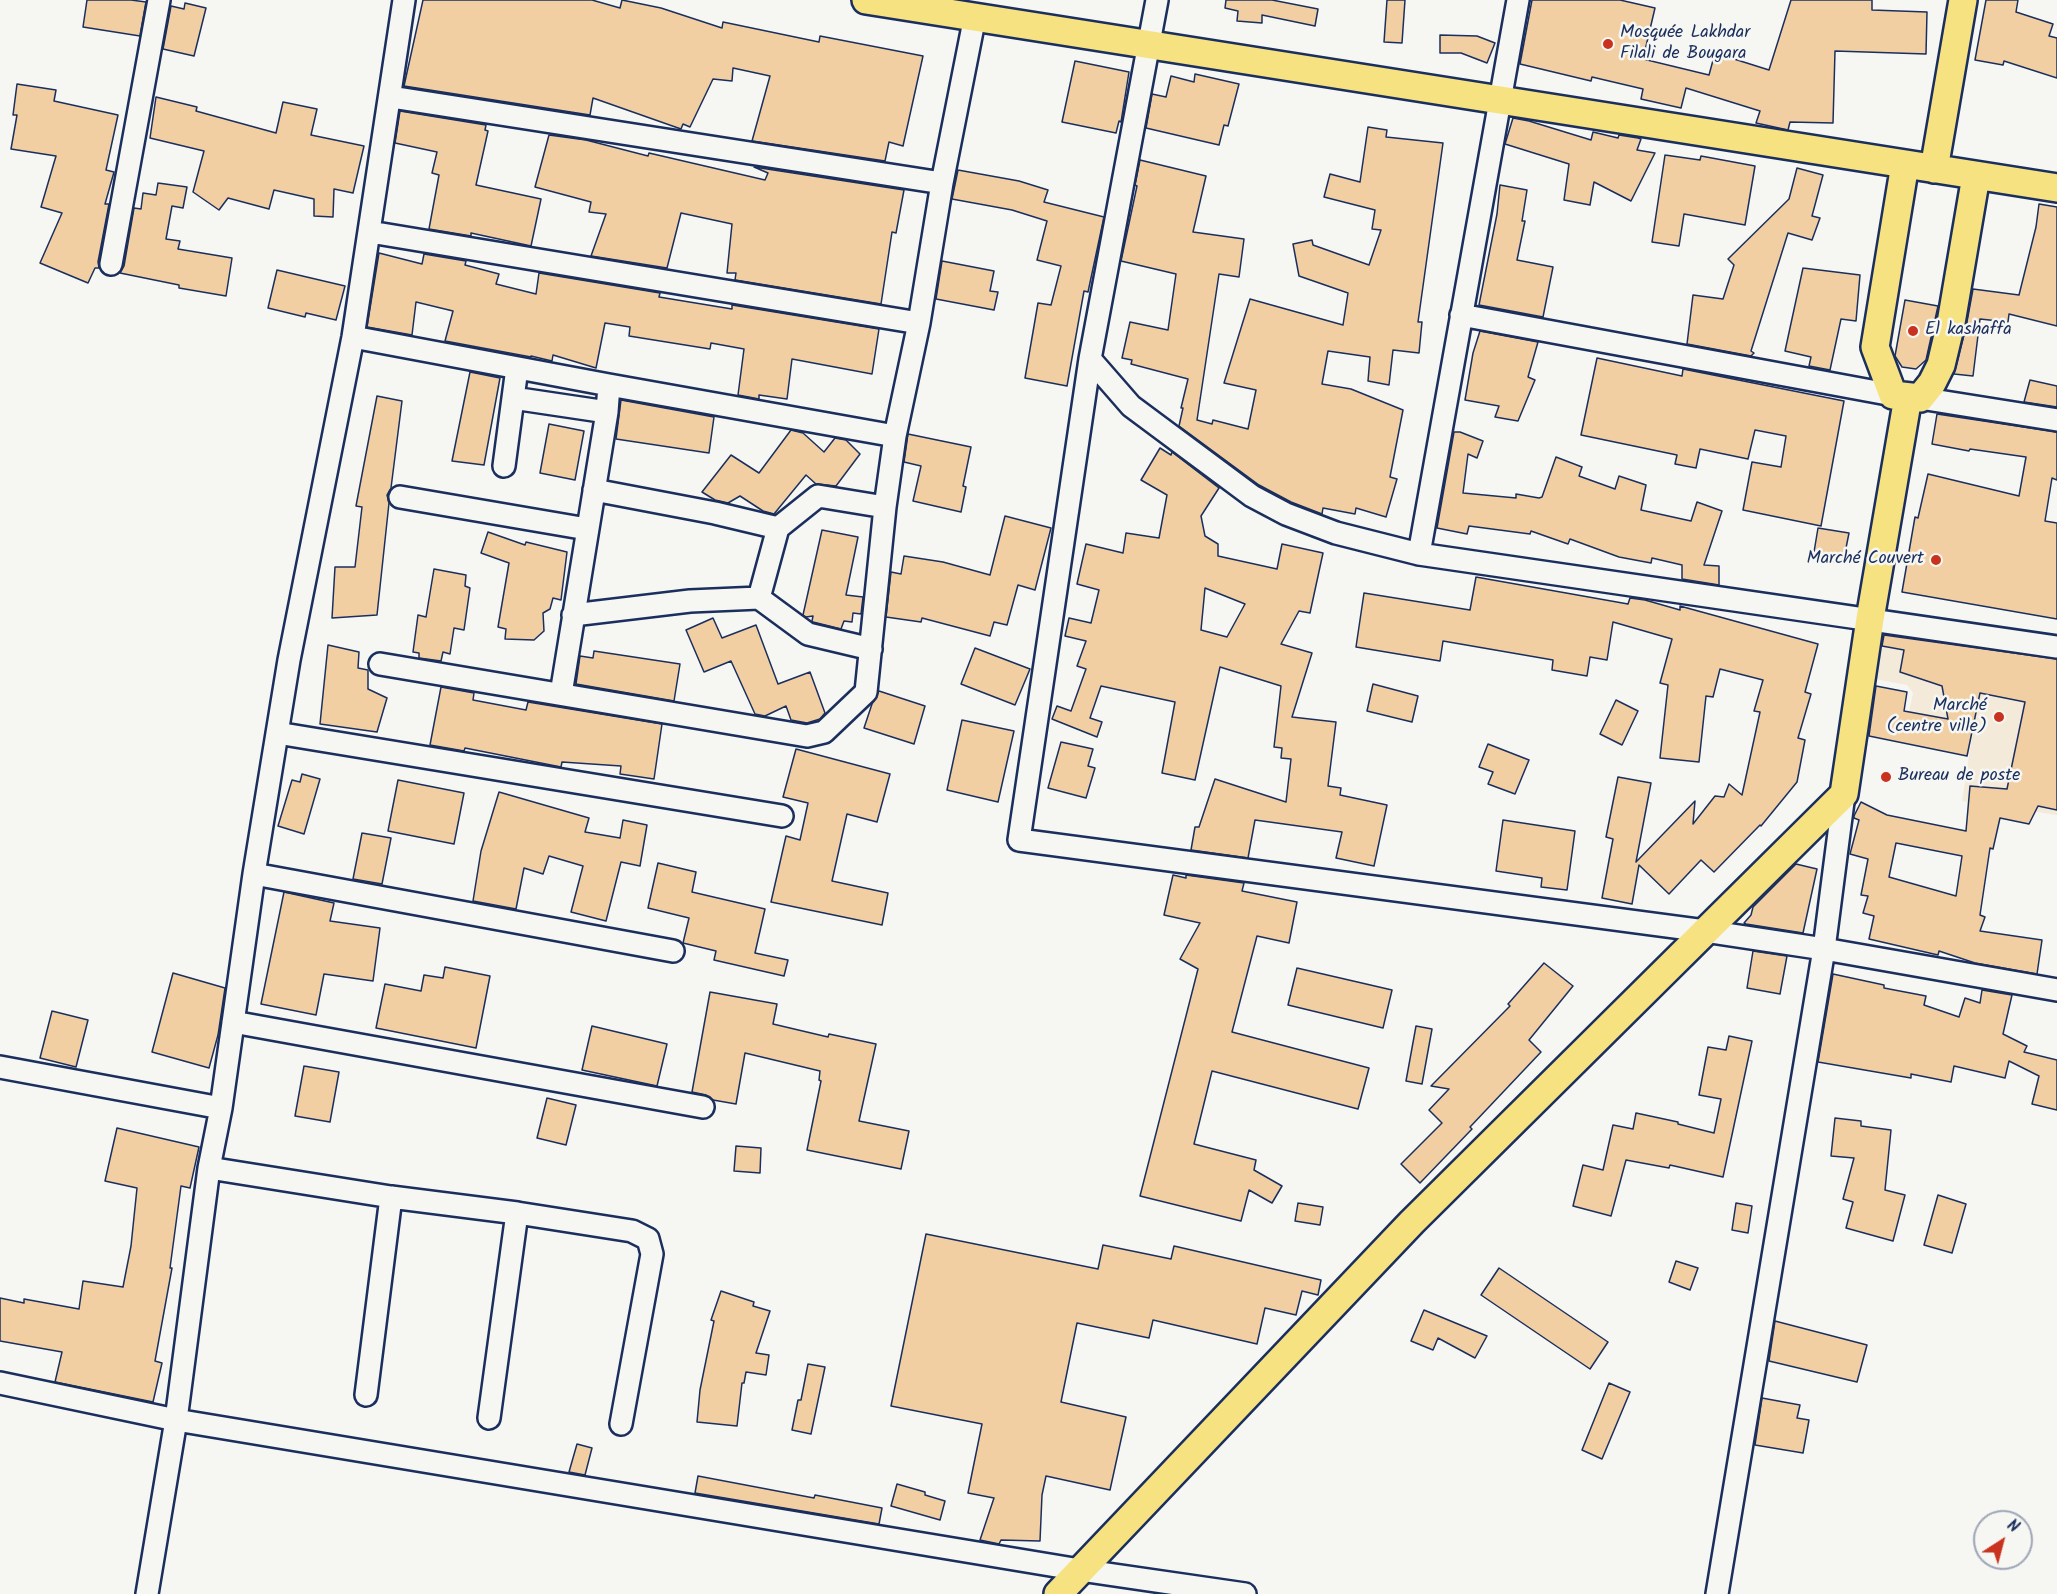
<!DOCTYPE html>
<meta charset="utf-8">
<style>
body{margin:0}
#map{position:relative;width:2057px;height:1594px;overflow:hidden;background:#f6f6f2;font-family:Kalam,sans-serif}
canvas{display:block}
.north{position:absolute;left:1973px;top:1510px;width:60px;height:60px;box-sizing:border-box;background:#f6f6f2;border:2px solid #9ea6b7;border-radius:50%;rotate:36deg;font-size:16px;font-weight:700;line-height:24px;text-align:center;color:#1b2f5e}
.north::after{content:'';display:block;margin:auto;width:21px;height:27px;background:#c8321e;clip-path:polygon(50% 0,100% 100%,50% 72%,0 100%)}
</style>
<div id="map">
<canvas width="2057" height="1594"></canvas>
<div class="north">N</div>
</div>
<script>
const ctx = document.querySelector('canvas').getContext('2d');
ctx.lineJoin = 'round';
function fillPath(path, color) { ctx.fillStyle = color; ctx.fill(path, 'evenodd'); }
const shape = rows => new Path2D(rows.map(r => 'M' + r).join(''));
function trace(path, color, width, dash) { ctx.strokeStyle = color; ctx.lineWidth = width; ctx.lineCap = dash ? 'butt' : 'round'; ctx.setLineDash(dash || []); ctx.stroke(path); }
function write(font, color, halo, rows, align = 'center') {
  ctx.font = font + ' Kalam,sans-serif'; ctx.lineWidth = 5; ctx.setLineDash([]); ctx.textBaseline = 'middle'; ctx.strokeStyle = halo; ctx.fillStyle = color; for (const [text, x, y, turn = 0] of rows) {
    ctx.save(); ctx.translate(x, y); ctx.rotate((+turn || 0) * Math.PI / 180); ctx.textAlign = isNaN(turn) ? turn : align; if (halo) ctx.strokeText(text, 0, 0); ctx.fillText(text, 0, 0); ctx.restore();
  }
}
const built = shape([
 [1883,626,2057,653,2057,815,1962,801,1974,723,1909,712,1913,693,1907,685,1875,679]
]);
const building = shape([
 [87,0,131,0,146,2,140,36,83,27,87,0],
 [423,0,592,0,620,8,622,0,661,8,722,28,723,22,819,42,820,36,923,56,903,146,889,142,885,161,752,141,770,76,733,68,732,81,713,79,690,127,683,124,681,129,593,98,590,115,404,86,423,0],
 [1226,0,1272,0,1318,9,1315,26,1262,15,1262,23,1237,21,1238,11,1225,8,1226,0],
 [1387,0,1405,0,1402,43,1384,42,1387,0],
 [1532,0,1620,0,1655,8,1643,59,1709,75,1715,53,1769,70,1791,0,1872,0,1872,10,1927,12,1926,54,1835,51,1833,123,1790,122,1788,130,1756,123,1760,111,1686,88,1681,108,1641,99,1643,89,1592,77,1591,81,1520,64,1532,0],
 [1986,0,2018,0,2016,12,2053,24,2049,36,2057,38,2057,78,2004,61,2003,65,1975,60,1986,0],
 [185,3,206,8,194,56,163,49,171,6,184,9,185,3],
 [1440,35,1477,36,1495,43,1487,63,1461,53,1440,53,1440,35],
 [1075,61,1129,72,1121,122,1119,121,1116,133,1062,122,1075,61],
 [1195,74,1239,84,1228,126,1224,125,1219,145,1146,128,1152,94,1166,97,1171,76,1194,82,1195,74],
 [17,84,56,90,54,101,118,115,106,170,114,172,105,204,109,204,98,262,99,268,95,268,88,283,40,263,62,213,41,207,56,156,11,149,17,115,13,115,17,84],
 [156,97,197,107,196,111,276,133,283,102,317,109,311,135,364,146,353,193,334,189,333,217,314,216,314,199,274,190,269,209,228,198,219,210,193,192,204,151,150,138,156,97],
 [400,111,486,125,485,130,488,131,476,185,541,199,531,246,471,233,471,236,429,229,439,175,432,173,437,152,395,143,400,111],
 [1513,118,1529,121,1591,140,1593,132,1618,138,1619,135,1638,138,1641,139,1637,150,1655,153,1631,201,1594,182,1590,205,1564,200,1569,164,1505,144,1513,118],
 [1368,127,1387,130,1386,137,1443,143,1418,322,1422,322,1419,353,1393,350,1389,385,1368,381,1370,357,1328,351,1322,384,1351,389,1403,410,1390,477,1397,479,1386,517,1356,508,1355,514,1323,508,1322,514,1291,502,1259,485,1179,426,1183,408,1181,408,1188,379,1131,364,1132,360,1122,358,1130,322,1168,330,1176,274,1121,261,1137,186,1135,185,1140,160,1206,176,1193,232,1244,239,1239,277,1219,274,1197,420,1212,424,1213,420,1248,429,1256,390,1224,383,1250,299,1343,325,1348,293,1299,276,1293,244,1312,240,1313,245,1369,265,1381,230,1372,229,1375,210,1324,197,1330,174,1360,182,1368,127],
 [549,135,586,140,648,156,649,153,765,180,768,173,754,167,904,190,896,233,892,232,881,304,735,280,736,273,727,273,732,224,681,213,667,268,591,256,606,214,589,212,591,202,535,187,549,135],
 [1665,155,1700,160,1701,156,1755,166,1745,225,1684,214,1679,246,1652,242,1665,155],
 [1797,168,1823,175,1812,216,1820,218,1812,240,1788,233,1751,351,1754,353,1751,356,1687,344,1693,295,1723,299,1734,265,1728,259,1789,199,1797,168],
 [958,170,1019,181,1048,190,1044,202,1104,217,1088,292,1084,291,1067,386,1025,378,1038,303,1051,305,1061,266,1037,260,1047,221,1012,210,952,199,958,170],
 [158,183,187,187,183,208,172,206,166,239,180,241,178,249,232,258,226,296,179,288,179,285,120,273,124,266,134,208,141,209,143,193,156,195,158,183],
 [1500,185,1527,190,1522,221,1525,221,1517,260,1553,267,1543,317,1479,305,1497,214,1500,185],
 [2039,204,2057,207,2057,326,2009,314,2008,322,1980,319,1973,376,1954,374,1966,327,1973,289,2019,295,2036,227,2039,204],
 [379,253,422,264,424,254,466,261,465,265,499,274,496,284,536,294,539,273,660,293,659,297,732,309,732,305,879,329,872,374,792,359,787,399,759,395,759,399,738,395,744,349,711,343,710,349,629,336,630,327,605,323,596,368,553,355,552,361,531,356,531,357,445,341,453,311,416,302,412,335,367,327,379,253],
 [942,261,994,271,990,291,998,292,994,310,936,299,942,261],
 [1803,268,1860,275,1856,321,1841,319,1830,370,1809,366,1811,357,1785,351,1803,268],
 [277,270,345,286,336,320,306,313,305,317,268,308,277,270],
 [1905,300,1938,306,1926,360,1916,369,1902,367,1895,356,1905,300],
 [1480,331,1538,342,1528,377,1535,380,1518,421,1495,417,1499,406,1465,400,1473,353,1480,331],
 [1597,358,1682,376,1683,369,1844,401,1821,526,1743,510,1752,462,1781,467,1786,436,1755,430,1748,459,1700,449,1696,468,1675,464,1677,455,1581,435,1597,358],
 [470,372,500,378,484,465,452,461,470,372],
 [2030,380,2057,386,2057,407,2024,402,2030,380],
 [377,396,402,401,391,488,387,495,389,503,377,615,332,618,335,567,355,567,362,507,356,506,377,396],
 [621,400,714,417,709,453,616,439,621,400],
 [1937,414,2057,432,2057,480,2052,478,2045,521,2057,523,2057,619,1902,592,1915,517,1918,518,1928,474,2019,496,2026,457,1970,449,1969,451,1932,444,1937,414],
 [549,424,584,431,575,480,540,473,549,424],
 [791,430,803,433,824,452,835,438,846,440,860,454,836,486,816,484,806,475,774,514,763,511,740,496,728,503,715,500,702,492,731,455,759,473,791,430],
 [1454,432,1460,432,1483,441,1477,458,1468,454,1463,493,1516,498,1516,494,1539,498,1542,497,1556,457,1582,467,1579,476,1615,489,1619,476,1646,485,1641,510,1691,521,1697,502,1722,511,1704,565,1719,566,1719,585,1682,579,1682,565,1652,558,1651,563,1619,557,1570,539,1568,544,1531,531,1530,534,1469,526,1467,534,1437,528,1454,432],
 [908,434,971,447,963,486,966,487,961,512,913,501,921,466,904,462,908,434],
 [1160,448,1171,455,1172,452,1219,488,1201,516,1205,536,1218,544,1218,556,1277,569,1282,544,1323,553,1310,613,1299,611,1281,644,1312,653,1292,717,1336,722,1328,786,1341,788,1340,795,1387,805,1374,866,1336,858,1342,832,1255,820,1248,858,1191,850,1195,827,1199,827,1215,779,1286,802,1291,759,1281,758,1282,748,1274,747,1281,686,1220,667,1195,780,1162,773,1175,702,1101,686,1090,718,1102,722,1097,737,1052,719,1057,706,1071,711,1086,669,1077,666,1086,641,1065,636,1069,618,1091,623,1099,590,1077,584,1086,544,1123,553,1126,533,1159,538,1167,495,1141,480,1160,448],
 [1205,588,1245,604,1227,637,1201,630,1205,588],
 [1005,516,1051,528,1035,590,1018,585,1007,625,994,622,990,636,922,618,921,622,886,617,891,572,901,574,904,556,943,562,990,575,1005,516],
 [1818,528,1849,533,1843,563,1813,558,1818,528],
 [822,530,858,537,846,595,863,597,861,614,853,613,852,622,844,621,841,629,813,622,812,621,813,616,806,617,803,615,822,530],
 [488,532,525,545,526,542,567,552,561,600,553,598,550,609,543,613,544,631,534,640,505,639,506,629,498,627,509,563,481,553,488,532],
 [434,569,466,575,465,586,470,588,464,630,454,628,450,654,443,652,441,661,419,658,419,653,413,652,418,615,426,617,434,569],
 [1476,577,1628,604,1630,598,1645,600,1680,610,1680,606,1818,644,1805,692,1811,694,1798,738,1805,740,1797,782,1761,826,1760,825,1714,872,1701,860,1669,894,1639,865,1632,904,1602,898,1613,839,1606,837,1618,777,1651,783,1636,862,1695,801,1693,824,1715,796,1724,797,1729,784,1742,795,1760,712,1754,711,1763,680,1720,669,1713,697,1706,696,1699,762,1660,758,1668,685,1660,683,1672,639,1613,622,1607,660,1590,657,1587,676,1552,670,1553,660,1443,641,1440,661,1356,647,1364,593,1470,610,1476,577],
 [713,618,722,638,756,625,778,684,810,672,825,713,820,719,807,723,791,720,786,706,765,716,755,714,731,661,704,672,686,630,713,618],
 [1884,635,2057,659,2057,810,2038,806,2029,824,2000,818,1993,849,1990,848,1980,915,1985,917,1980,931,2042,940,2037,974,1975,963,1939,951,1938,955,1869,939,1874,916,1863,913,1868,896,1861,895,1868,859,1850,854,1859,820,1854,818,1854,816,1861,802,1887,815,1966,831,1970,786,2007,789,2025,702,1980,693,1967,756,1869,736,1876,686,1907,692,1904,711,1948,719,1942,686,1900,672,1904,650,1882,646,1884,635],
 [1896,843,1962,856,1956,896,1889,877,1896,843],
 [328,645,359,652,358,668,368,670,368,689,387,698,377,732,320,724,328,645],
 [975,648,1030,669,1015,705,961,684,975,648],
 [594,651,680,664,674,701,576,684,580,656,593,658,594,651],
 [1373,684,1418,696,1412,722,1367,711,1373,684],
 [441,687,474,693,473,700,526,710,528,702,662,724,654,779,620,774,621,766,562,762,561,767,465,748,464,751,430,745,441,687],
 [879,691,925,706,914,744,864,728,872,704,879,691],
 [1616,700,1638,711,1622,745,1600,734,1616,700],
 [962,720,1014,731,998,802,947,790,962,720],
 [1061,742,1093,749,1088,766,1095,768,1086,798,1048,788,1061,742],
 [1488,744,1529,760,1515,794,1488,784,1493,772,1479,767,1488,744],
 [796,749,890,774,877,822,847,814,832,881,888,893,882,925,771,902,786,836,800,840,808,803,783,797,796,749],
 [302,774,320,779,304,834,278,826,292,780,300,782,302,774],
 [398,780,464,793,454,844,388,831,398,780],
 [499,792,589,818,585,832,620,838,623,820,647,825,640,866,621,862,606,921,571,912,583,866,549,856,543,874,524,868,516,909,473,901,481,851,499,792],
 [1503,820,1575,831,1567,890,1541,887,1542,878,1496,871,1503,820],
 [362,833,391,838,382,884,353,879,362,833],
 [658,863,696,872,692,892,765,909,755,953,788,960,784,976,714,960,716,951,683,943,689,918,648,908,658,863],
 [1796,864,1817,869,1803,933,1746,924,1744,923,1751,915,1753,907,1796,864],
 [1173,875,1186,878,1186,875,1244,883,1242,891,1297,902,1289,943,1257,936,1232,1032,1369,1068,1358,1109,1212,1071,1194,1144,1256,1160,1254,1170,1282,1186,1272,1203,1249,1190,1241,1221,1140,1196,1198,969,1180,959,1200,923,1164,915,1173,875],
 [284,892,334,903,330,921,380,928,373,981,324,974,316,1015,261,1004,284,892],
 [1753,951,1787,956,1780,994,1747,988,1753,951],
 [1544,963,1573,986,1529,1040,1541,1052,1470,1127,1472,1129,1420,1183,1401,1164,1442,1123,1429,1110,1449,1089,1431,1086,1510,1006,1508,1004,1544,963],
 [445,967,490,976,476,1048,376,1028,385,984,421,991,424,975,443,978,445,967],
 [1297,968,1392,990,1383,1028,1288,1005,1297,968],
 [173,973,225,988,218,1035,209,1068,152,1052,173,973],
 [1833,974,1884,985,1884,988,1926,996,1924,1005,1959,1017,1965,998,1980,1003,1982,990,2012,995,2003,1034,2027,1046,2024,1052,2057,1060,2057,1110,2032,1104,2039,1076,2009,1061,2005,1078,1954,1066,1951,1082,1911,1074,1911,1078,1818,1062,1833,974],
 [710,992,777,1004,773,1024,828,1037,829,1034,876,1044,859,1121,909,1131,901,1169,807,1150,821,1081,819,1080,820,1071,745,1053,736,1104,713,1100,706,1095,692,1092,710,992],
 [52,1011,88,1020,76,1067,40,1058,52,1011],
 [592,1026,667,1044,657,1086,582,1070,592,1026],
 [1416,1026,1432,1029,1422,1084,1406,1081,1416,1026],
 [1729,1036,1752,1041,1723,1177,1670,1165,1669,1168,1626,1160,1611,1216,1573,1206,1583,1165,1603,1170,1613,1125,1633,1129,1636,1113,1678,1122,1678,1124,1714,1133,1721,1099,1699,1095,1708,1047,1726,1050,1729,1036],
 [304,1066,339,1072,330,1122,295,1116,304,1066],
 [547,1098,576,1105,566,1145,537,1138,547,1098],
 [1835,1118,1861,1121,1861,1126,1891,1130,1885,1190,1905,1195,1893,1241,1846,1228,1853,1202,1843,1199,1854,1158,1831,1156,1835,1118],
 [117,1128,199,1147,190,1188,181,1186,170,1268,172,1268,155,1361,162,1363,153,1402,55,1382,62,1352,0,1341,0,1298,24,1303,24,1299,79,1309,83,1281,123,1287,131,1246,137,1188,105,1181,117,1128],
 [736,1146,761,1148,760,1173,734,1171,736,1146],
 [1938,1195,1966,1204,1952,1253,1924,1245,1938,1195],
 [1298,1203,1323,1207,1320,1225,1295,1221,1298,1203],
 [1736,1203,1752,1206,1748,1233,1732,1230,1736,1203],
 [926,1234,1098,1269,1103,1245,1171,1259,1174,1246,1321,1280,1318,1295,1302,1291,1296,1315,1265,1308,1257,1344,1153,1320,1149,1338,1077,1323,1061,1402,1126,1417,1110,1490,1046,1476,1042,1495,1040,1541,1001,1540,999,1544,980,1540,994,1498,968,1493,982,1424,891,1406,926,1234],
 [1676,1261,1698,1268,1690,1290,1669,1282,1676,1261],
 [1499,1268,1608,1342,1590,1369,1481,1295,1499,1268],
 [721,1291,754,1302,753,1306,770,1311,756,1353,769,1355,766,1375,746,1372,744,1383,742,1383,737,1426,697,1422,700,1390,714,1321,711,1320,721,1291],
 [1424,1310,1487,1336,1475,1358,1438,1338,1433,1350,1411,1341,1424,1310],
 [1775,1321,1867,1345,1857,1382,1769,1361,1775,1321],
 [808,1364,825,1367,811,1434,792,1430,798,1400,801,1400,808,1364],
 [1609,1383,1630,1392,1602,1459,1582,1450,1609,1383],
 [1762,1398,1800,1405,1797,1418,1809,1420,1803,1453,1755,1445,1762,1398],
 [577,1444,592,1448,585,1475,569,1472,577,1444],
 [698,1476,814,1498,815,1495,882,1508,879,1524,695,1493,698,1476],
 [897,1484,925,1492,925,1495,945,1501,940,1520,891,1506,897,1484]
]);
const minor = shape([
 [1157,0,1090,359,1019,840,1705,931,1824,949,2057,990],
 [391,97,942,183],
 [370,232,919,323],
 [111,264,159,0],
 [1461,315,1893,395],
 [353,337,609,385,895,436,919,323,942,183,975,16],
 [1090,359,1131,406,1252,496,1286,514,1336,533,1419,554,2057,647],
 [513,398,607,412],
 [1920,398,2057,420],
 [504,466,517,368],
 [594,490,715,513,778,528,759,598,808,634,871,649],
 [400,497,587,529],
 [778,528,818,496,885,507],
 [1419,554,1518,0],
 [573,615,690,601,759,598],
 [380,664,807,736,824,732,866,692,885,507,895,436],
 [561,694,607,412,609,385],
 [277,733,782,816],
 [254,874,673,951],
 [233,1022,703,1107],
 [0,1067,221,1108],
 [209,1168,391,1197,517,1213,632,1231,648,1239,652,1254,621,1424],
 [0,1383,176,1420,1080,1570,1245,1594],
 [366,1395,391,1197],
 [489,1418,517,1213],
 [147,1594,176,1420,209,1168,221,1108,254,874,289,660,353,337,404,0],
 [1717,1594,1824,949,1844,794]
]);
const major = shape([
 [866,0,2057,188],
 [1905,164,1875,347,1893,395,1920,398,1932,383,1941,365,1951,323,1976,176],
 [1934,169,1963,0],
 [1058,1594,1412,1222,1844,794,1870,619,1908,397]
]);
const markers = [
 [1608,44,6,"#c8321e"],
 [1913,331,6,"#c8321e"],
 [1936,560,6,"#c8321e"],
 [1999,717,6,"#c8321e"],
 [1886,777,6,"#c8321e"]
];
const poiNames = [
 ["Mosquée Lakhdar",1620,34],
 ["Filali de Bougara",1620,55],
 ["El kashaffa",1925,331],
 ["Marché Couvert",1924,560,"right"],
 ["Marché",1987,707,"right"],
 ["(centre ville)",1987,728,"right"],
 ["Bureau de poste",1898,777]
];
fillPath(built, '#f4eada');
fillPath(building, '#f1cfa2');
trace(building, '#1b2f5e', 1.5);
trace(minor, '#1b2f5e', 26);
trace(major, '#1b2f5e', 32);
trace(minor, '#f6f6f2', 21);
trace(major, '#f6e281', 27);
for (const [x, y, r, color] of markers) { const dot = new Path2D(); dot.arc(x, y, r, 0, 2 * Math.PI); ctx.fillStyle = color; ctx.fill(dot); trace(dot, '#f6f6f2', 2); }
write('18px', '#1b2f5e', '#f6f6f2', poiNames, 'left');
</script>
